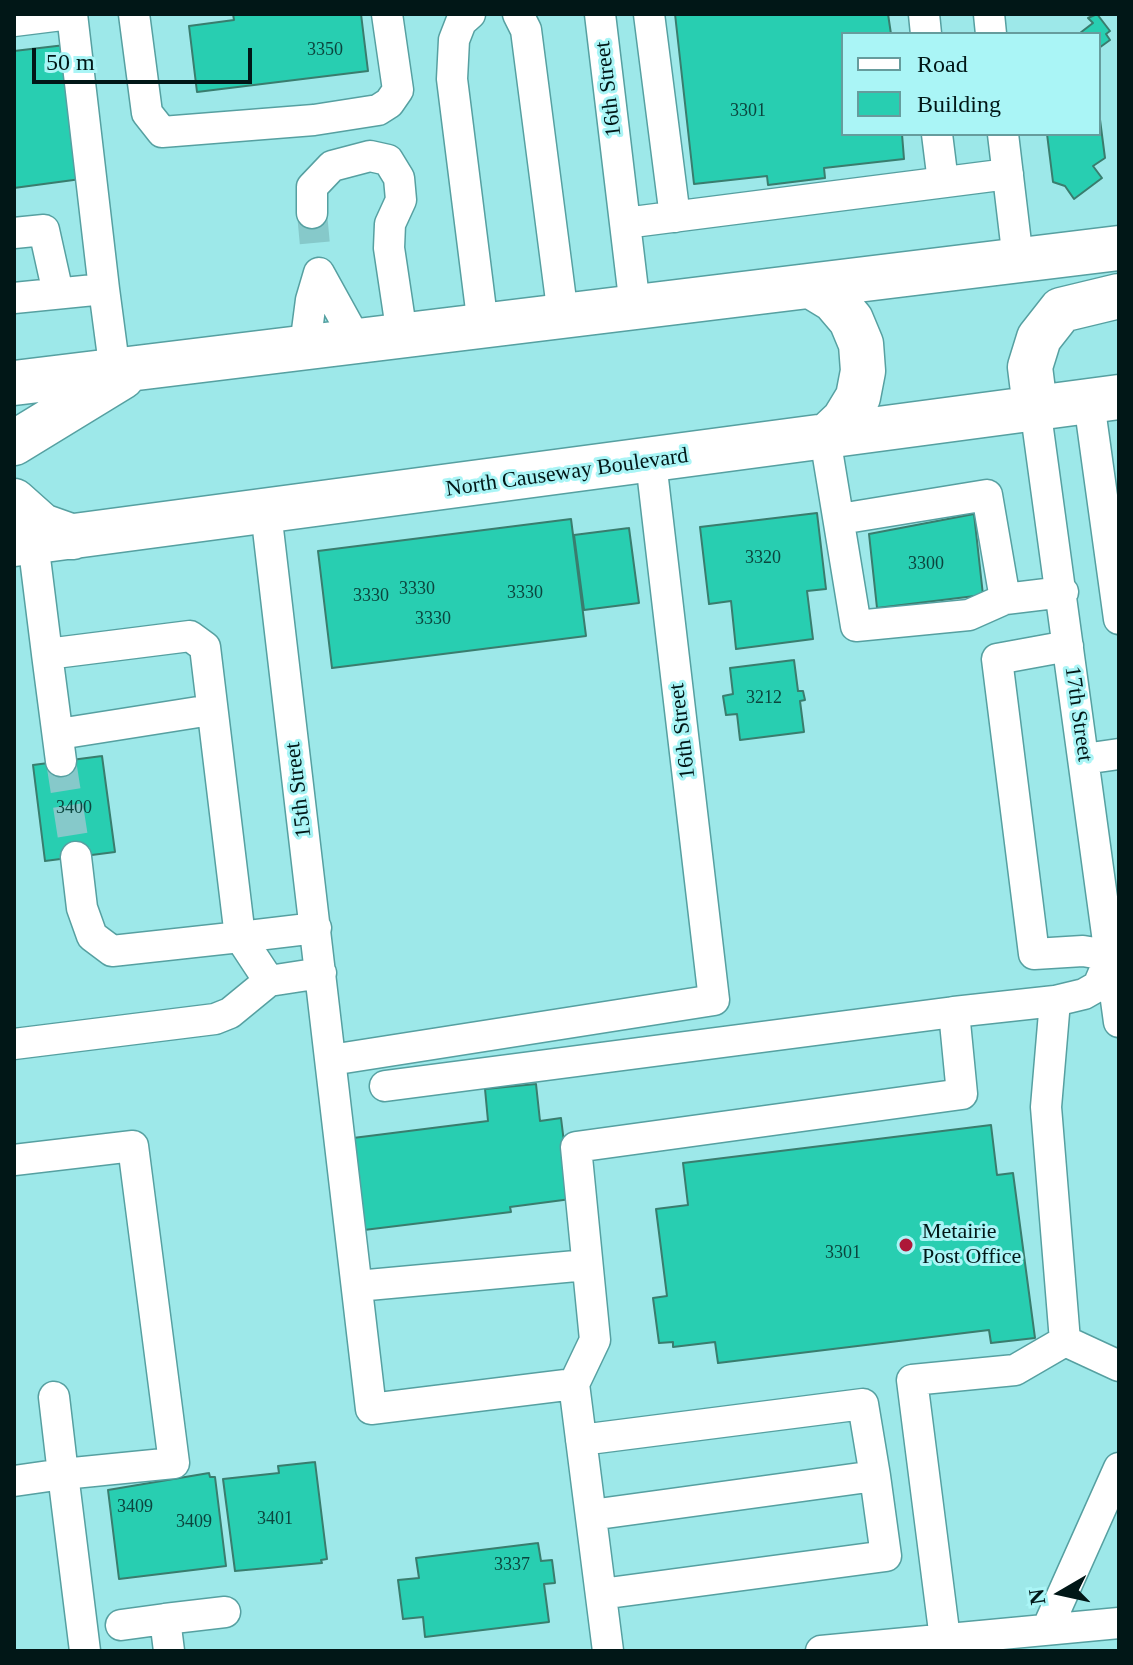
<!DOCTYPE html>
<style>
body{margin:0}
#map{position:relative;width:1133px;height:1665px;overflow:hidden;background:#9de8e9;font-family:"Times New Roman",serif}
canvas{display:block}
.frame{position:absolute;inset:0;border:16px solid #011717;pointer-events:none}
.legend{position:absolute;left:841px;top:32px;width:260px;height:104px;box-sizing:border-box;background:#aaf5f6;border:2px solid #669c9d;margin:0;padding:10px 14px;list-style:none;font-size:24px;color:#011717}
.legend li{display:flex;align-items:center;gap:16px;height:40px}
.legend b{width:40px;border:2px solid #669c9d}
.north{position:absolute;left:1021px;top:1553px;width:80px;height:80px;-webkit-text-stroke:6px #aaf5f6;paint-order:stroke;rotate:261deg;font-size:22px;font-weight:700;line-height:32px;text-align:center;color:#011717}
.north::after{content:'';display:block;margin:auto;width:28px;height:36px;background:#011717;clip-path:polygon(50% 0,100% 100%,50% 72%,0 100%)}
.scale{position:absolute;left:32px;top:48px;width:220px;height:36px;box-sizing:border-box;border:4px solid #011717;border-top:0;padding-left:10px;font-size:24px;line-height:28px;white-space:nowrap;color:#011717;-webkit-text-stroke:6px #aaf5f6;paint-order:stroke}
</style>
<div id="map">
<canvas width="1133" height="1665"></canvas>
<div class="frame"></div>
<ul class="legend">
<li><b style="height:10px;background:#fff"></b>Road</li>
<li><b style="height:22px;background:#28ceb1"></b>Building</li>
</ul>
<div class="north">N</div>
<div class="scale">50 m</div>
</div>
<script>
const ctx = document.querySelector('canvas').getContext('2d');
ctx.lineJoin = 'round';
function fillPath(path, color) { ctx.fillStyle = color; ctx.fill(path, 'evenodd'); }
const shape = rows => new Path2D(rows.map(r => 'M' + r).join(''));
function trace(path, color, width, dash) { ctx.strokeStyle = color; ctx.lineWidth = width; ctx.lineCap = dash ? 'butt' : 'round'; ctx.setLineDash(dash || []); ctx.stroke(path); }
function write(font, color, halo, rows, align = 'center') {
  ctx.font = font + ' "Times New Roman",serif'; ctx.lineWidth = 6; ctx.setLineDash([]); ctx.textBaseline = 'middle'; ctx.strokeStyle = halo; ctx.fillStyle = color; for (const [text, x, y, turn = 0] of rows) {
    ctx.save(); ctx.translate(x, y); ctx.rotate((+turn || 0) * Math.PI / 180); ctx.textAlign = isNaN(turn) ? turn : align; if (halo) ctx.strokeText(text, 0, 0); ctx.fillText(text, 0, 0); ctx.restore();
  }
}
const building = shape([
 [233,14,361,14,368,71,197,92,189,26,234,20,233,14],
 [675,14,888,14,891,34,843,34,843,134,902,134,904,159,824,168,825,178,768,185,767,176,694,184,675,14],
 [1097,14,1110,31,1106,34,1110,40,1099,48,1099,34,1080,33,1093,23,1088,18,1097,14],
 [65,45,81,179,14,188,14,51,65,45],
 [1099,112,1105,158,1093,166,1102,178,1074,199,1065,186,1053,182,1047,134,1099,134,1099,112],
 [817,513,826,589,807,591,813,639,736,649,731,601,709,604,700,527,817,513],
 [974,514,983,595,877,608,869,534,974,514],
 [571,519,586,636,332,668,318,551,571,519],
 [629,528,639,603,584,610,574,535,629,528],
 [794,660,798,691,803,691,805,700,800,701,804,732,740,740,737,714,726,715,723,696,733,694,730,668,794,660],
 [102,756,115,852,45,861,33,765,102,756],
 [536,1084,540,1121,561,1118,571,1199,510,1207,511,1212,364,1230,353,1138,488,1121,485,1089,536,1084],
 [991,1125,997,1175,1013,1173,1035,1338,991,1343,989,1330,718,1363,715,1342,673,1347,673,1342,659,1343,653,1298,667,1296,656,1209,688,1205,683,1163,991,1125],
 [315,1462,327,1559,321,1560,322,1563,235,1571,223,1479,279,1473,278,1466,315,1462],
 [209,1473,210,1477,215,1477,226,1566,119,1579,108,1490,209,1473],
 [538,1543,541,1561,552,1560,555,1583,544,1584,549,1622,425,1637,423,1617,403,1619,398,1580,419,1578,416,1558,538,1543]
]);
const minorTunnel = shape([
 [312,213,316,256],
 [61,761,76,857]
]);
const minor = shape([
 [134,14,147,113,162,132,314,120,378,110,389,103,398,90,387,14],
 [470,14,461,22,454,40,452,79,483,326],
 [518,14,526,30,563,316],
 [600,14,635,307],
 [649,14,675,217],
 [924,14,926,34],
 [989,14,991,34],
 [14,21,70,14],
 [937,134,943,182],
 [1003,134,1018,260],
 [312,213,312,187,332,166,370,156,388,160,399,178,401,200,390,224,389,248,402,335],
 [625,223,1008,174],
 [14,233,44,230,58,293],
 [104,289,115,372],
 [14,298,104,289,72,14],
 [305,346,311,300,319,273,356,340],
 [1089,402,1119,619],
 [1035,407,1119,1022],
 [825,438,856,626,969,615,1005,599,1063,592],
 [266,512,371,1409,574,1384,608,1651],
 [840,519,987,495,1005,599],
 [33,542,47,654,190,636,205,647,240,937,316,928],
 [1068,646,997,659,1034,954,1083,951,1119,957],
 [47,654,61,761],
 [59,734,211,710],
 [1084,759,1119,754],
 [76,857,82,908,92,936,112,951,240,937,269,981],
 [954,1012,1055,1001],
 [14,1044,215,1019,230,1013,269,981,321,973],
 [331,1060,714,1000,651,462],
 [385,1086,954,1012,962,1094,576,1147,595,1340,574,1384],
 [14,1160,133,1146,174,1463,63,1474,85,1651],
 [357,1286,587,1265],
 [1065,1341,1046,1107,1055,1001,1084,994,1098,986,1110,958],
 [1065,1341,1119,1366],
 [581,1440,863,1404,875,1476],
 [14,1481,63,1474,54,1397],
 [591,1515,875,1476,886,1556,601,1594],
 [121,1625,165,1619],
 [1047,1629,1119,1468],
 [945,1639,912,1380,1015,1370,1065,1341],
 [169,1651,165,1619,225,1612],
 [821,1651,1119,1623]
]);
const highway = shape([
 [811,286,834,300,851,320,861,344,863,371,858,397,844,420,825,438],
 [14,383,1119,248],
 [1035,407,1030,367,1039,338,1061,310,1119,296],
 [14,443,122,377],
 [14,501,42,526,73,537],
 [14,544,1119,397]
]);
const markers = [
 [906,1245,8,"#ad1838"]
];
const numberNames = [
 ["3350",325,50],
 ["3301",748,111],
 ["3320",763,558],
 ["3300",926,564],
 ["3330",417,589],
 ["3330",525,593],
 ["3330",371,596],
 ["3330",433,619],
 ["3212",764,698],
 ["3400",74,808],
 ["3301",843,1253],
 ["3409",135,1507],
 ["3401",275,1519],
 ["3409",194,1522],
 ["3337",512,1565]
];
const streetNames = [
 ["16th Street",609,89,-97],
 ["North Causeway Boulevard",567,473,-8],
 ["17th Street",1078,714,82],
 ["16th Street",683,731,-97],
 ["15th Street",299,790,-97]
];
const poiNames = [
 ["Metairie",922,1232],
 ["Post Office",922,1257]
];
fillPath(building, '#28ceb1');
trace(building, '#397d6e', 2);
trace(minorTunnel, '#86c9ca', 30, [30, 15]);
trace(minor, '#56a0a1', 33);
trace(highway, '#56a0a1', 47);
trace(minor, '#fff', 30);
trace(highway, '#fff', 44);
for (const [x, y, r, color] of markers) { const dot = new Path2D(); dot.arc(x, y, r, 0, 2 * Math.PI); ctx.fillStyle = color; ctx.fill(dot); trace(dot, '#aaf5f6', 3); }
write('18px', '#0b453e', null, numberNames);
write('22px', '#011717', '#aaf5f6', streetNames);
write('22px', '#011717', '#aaf5f6', poiNames, 'left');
</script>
